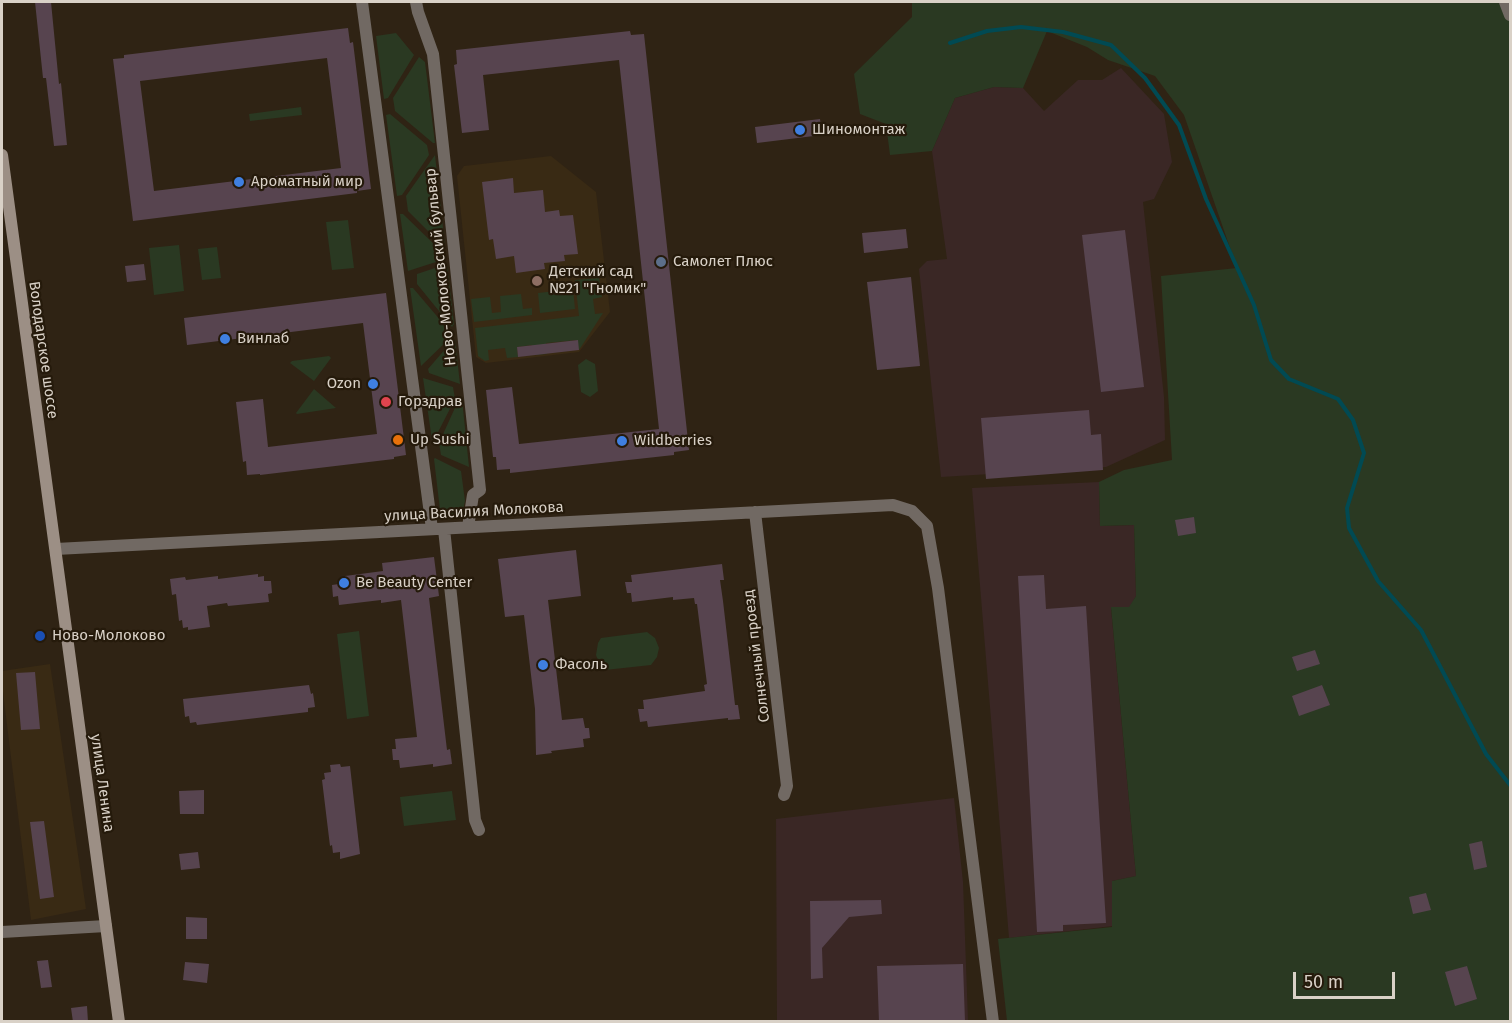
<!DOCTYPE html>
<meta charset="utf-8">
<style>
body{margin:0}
#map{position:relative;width:1512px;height:1023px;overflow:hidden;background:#2f2314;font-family:"Fira Sans",sans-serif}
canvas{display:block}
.frame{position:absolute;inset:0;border:3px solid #d9d1c7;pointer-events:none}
.scale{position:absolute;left:1293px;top:972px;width:102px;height:27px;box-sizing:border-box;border:3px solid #d9d1c7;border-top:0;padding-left:8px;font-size:18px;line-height:21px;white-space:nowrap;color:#d9d1c7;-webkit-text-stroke:4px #251a0b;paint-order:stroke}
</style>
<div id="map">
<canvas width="1512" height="1023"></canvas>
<div class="frame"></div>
<div class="scale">50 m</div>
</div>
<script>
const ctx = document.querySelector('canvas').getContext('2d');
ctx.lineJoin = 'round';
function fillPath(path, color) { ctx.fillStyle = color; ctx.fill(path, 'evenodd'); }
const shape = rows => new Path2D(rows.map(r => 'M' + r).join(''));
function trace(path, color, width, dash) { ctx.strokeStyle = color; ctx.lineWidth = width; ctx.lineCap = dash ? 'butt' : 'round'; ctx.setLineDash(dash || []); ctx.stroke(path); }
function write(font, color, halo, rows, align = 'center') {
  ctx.font = font + ' "Fira Sans",sans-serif'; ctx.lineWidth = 4.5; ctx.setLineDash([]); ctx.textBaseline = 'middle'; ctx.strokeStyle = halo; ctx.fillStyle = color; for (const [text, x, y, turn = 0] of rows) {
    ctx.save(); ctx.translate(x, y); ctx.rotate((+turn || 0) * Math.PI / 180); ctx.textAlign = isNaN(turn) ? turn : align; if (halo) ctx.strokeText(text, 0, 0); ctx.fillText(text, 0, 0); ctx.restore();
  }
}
const built = shape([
 [551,156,596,192,610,312,579,352,486,363,476,357,457,176,464,166],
 [50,664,86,909,31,920,2,684,2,671]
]);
const industrial = shape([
 [1121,68,1164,114,1172,162,1154,199,1143,202,1164,397,1165,440,1106,467,941,477,919,269,927,261,947,259,932,151,955,98,994,87,1023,88,1044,111,1078,80,1102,80],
 [1099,482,1100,526,1134,525,1136,596,1130,607,1111,608,1136,876,1112,881,1113,926,1009,938,972,488],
 [954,798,963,882,968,1021,777,1021,776,819]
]);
const green = shape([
 [912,2,1510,2,1510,1021,1007,1021,998,939,1112,927,1112,881,1136,876,1111,607,1129,607,1136,596,1134,525,1100,526,1099,482,1124,470,1172,460,1161,276,1237,268,1184,115,1155,76,1108,60,1087,47,1047,31,1023,88,994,87,955,98,932,151,890,155,886,124,860,114,854,74,912,17],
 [396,33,414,55,388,98,384,99,376,36],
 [419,57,425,62,435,143,433,143,395,111,393,98],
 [301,107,302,115,250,121,249,114],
 [390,114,427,145,429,155,402,195,397,196,386,115],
 [435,155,445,246,443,246,408,211,406,196],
 [400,214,403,214,438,248,439,261,408,271],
 [348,220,354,268,332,270,326,222],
 [179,245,184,291,154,295,149,248],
 [217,247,221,278,202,280,198,249],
 [447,264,454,324,452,327,417,284,417,274],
 [599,278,602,297,593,299,595,314,603,313,579,350,577,340,546,343,547,354,534,355,532,345,517,347,518,357,507,358,505,348,488,350,489,360,485,361,478,356,475,328,579,316,575,280],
 [410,288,413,288,447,328,448,340,421,366],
 [573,289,575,309,540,313,538,293],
 [521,294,523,309,532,308,532,315,474,322,471,299,490,297,492,313,501,312,500,296],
 [453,340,455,340,460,384,429,373,428,369],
 [329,356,331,358,314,381,290,363,292,361],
 [586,359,595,364,598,391,590,397,581,392,578,365],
 [423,378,453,387,455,399,434,440,432,440],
 [314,389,336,408,297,414,296,413],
 [459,399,462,399,469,467,441,455,439,443],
 [435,458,461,471,465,501,462,515,457,517,445,517,440,510,434,459],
 [359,631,369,716,347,719,337,634],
 [647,632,655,638,659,648,657,657,651,665,605,670,600,666,596,655,598,643,601,638],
 [452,791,456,820,404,826,400,797]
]);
const stream = shape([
 [950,43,987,31,1021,27,1063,32,1111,45,1145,78,1179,125,1206,199,1254,305,1271,360,1289,379,1338,399,1353,420,1364,453,1347,508,1349,528,1378,581,1421,630,1486,754,1510,785]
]);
const building = shape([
 [35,2,51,2,59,84,61,83,67,145,54,146,46,78,43,78],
 [348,28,350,43,353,42,371,189,357,191,357,193,133,221,113,59,124,58,124,55],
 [327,58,341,168,154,191,140,81],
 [630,31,631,35,644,34,689,450,674,452,674,455,510,473,510,469,497,470,496,457,493,457,486,390,512,387,519,444,659,429,619,60,483,75,489,130,462,133,454,65,457,64,456,50],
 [820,119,822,135,757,143,755,127],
 [513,178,514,193,543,190,545,212,559,210,560,216,573,215,578,254,564,255,565,261,544,263,545,269,516,273,514,256,496,259,493,239,489,240,482,182],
 [906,229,908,248,864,253,862,233],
 [1125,230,1144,387,1101,392,1082,235],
 [144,264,146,280,127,282,125,266],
 [911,277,920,366,877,370,867,282],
 [386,293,406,455,394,457,394,459,260,475,260,474,247,475,246,461,243,462,236,402,263,399,268,447,377,434,363,323,187,345,184,318],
 [578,340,579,350,518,357,517,347],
 [1089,410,1091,435,1101,434,1103,470,986,479,981,418],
 [1194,517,1196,533,1178,536,1175,520],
 [576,550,581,596,548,600,562,720,583,718,585,728,589,728,590,738,583,739,584,747,551,751,552,753,536,755,535,709,524,615,505,617,498,559],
 [434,557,439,596,429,598,447,750,450,749,452,764,433,767,433,764,400,768,399,760,393,760,392,749,396,749,395,739,417,737,401,600,381,603,381,600,339,605,338,596,333,597,332,585,339,584,338,580,345,579,345,576,383,571,382,563],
 [722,564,724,580,720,580,723,601,735,705,738,705,740,719,728,720,728,718,648,727,647,721,640,722,638,709,644,709,643,700,705,691,704,685,707,684,697,604,695,604,694,598,673,600,673,597,632,602,631,593,627,593,625,582,632,582,631,575],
 [258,574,258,577,264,576,264,581,271,581,272,593,268,594,269,602,228,606,227,603,207,606,210,627,188,630,188,627,183,628,182,620,179,621,176,594,172,595,170,579,185,577,186,580,218,576,218,579],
 [1044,575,1046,609,1086,606,1106,923,1063,925,1063,931,1037,932,1018,576],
 [1315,650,1320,664,1297,671,1292,657],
 [35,672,40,729,21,730,16,673],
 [309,685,311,694,313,693,315,707,308,708,308,712,197,725,196,722,190,723,189,716,185,717,183,699],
 [1322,685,1330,705,1299,716,1292,696],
 [340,764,341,767,350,766,360,854,340,859,340,852,333,853,332,845,330,846,322,780,325,779,324,773,331,772,330,765],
 [204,790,204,814,180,814,179,791],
 [44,821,54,897,40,899,30,822],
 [1482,841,1487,867,1474,870,1469,844],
 [198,852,200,868,181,870,179,854],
 [1426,893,1431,910,1413,914,1409,897],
 [881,900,882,914,849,917,822,948,823,978,811,979,810,901],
 [186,917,207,918,207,939,186,939],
 [48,960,52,987,41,988,37,961],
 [185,962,209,964,207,983,183,980],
 [963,964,965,1022,879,1022,877,966],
 [1467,966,1477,999,1455,1006,1445,972],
 [87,1006,88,1022,73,1022,71,1008]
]);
const street = shape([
 [362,2,432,529],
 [416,2,418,12,433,54,480,490,473,495,468,527],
 [1505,2,1510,15],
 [755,512,787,786,784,795],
 [444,529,475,820,479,830],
 [56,549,893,505,912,511,927,526,938,588,993,1022],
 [2,932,106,926]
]);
const secondary = shape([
 [2,155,119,1022]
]);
const markers = [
 [800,130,6,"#3f7fe0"],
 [239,182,6,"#3f7fe0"],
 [661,262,6,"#5c6f8a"],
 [537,281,6,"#8d6e63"],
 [225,339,6,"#3f7fe0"],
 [373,384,6,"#3f7fe0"],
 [386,402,6,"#e0444e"],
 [398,440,6,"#e8710a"],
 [622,441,6,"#3f7fe0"],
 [344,583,6,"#3f7fe0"],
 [40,636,6,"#1a4fb4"],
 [543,665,6,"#3f7fe0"]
];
const poiNames = [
 ["Шиномонтаж",812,130],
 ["Ароматный мир",251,182],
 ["Самолет Плюс",673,262],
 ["Детский сад",549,272],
 ["№21 \"Гномик\"",549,289],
 ["Винлаб",237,339],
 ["Ozon",361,384,"right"],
 ["Горздрав",398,402],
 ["Up Sushi",410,440],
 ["Wildberries",634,441],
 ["Be Beauty Center",356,583],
 ["Ново-Молоково",52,636],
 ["Фасоль",555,665]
];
const streetNames = [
 ["Ново-Молоковский бульвар",441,267,-96],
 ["Володарское шоссе",43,350,82],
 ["улица Василия Молокова",474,512,-3],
 ["Солнечный проезд",757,656,-97],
 ["улица Ленина",102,783,82]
];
fillPath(built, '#392a14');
fillPath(industrial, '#3a2725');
fillPath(green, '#2a3922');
trace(stream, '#014a53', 4);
fillPath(building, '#57444f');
trace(street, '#716963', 12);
trace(secondary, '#9c8f85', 12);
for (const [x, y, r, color] of markers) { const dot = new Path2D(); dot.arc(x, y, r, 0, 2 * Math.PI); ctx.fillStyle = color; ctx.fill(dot); trace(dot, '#251a0b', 2); }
write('15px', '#d9d1c7', '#251a0b', poiNames, 'left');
write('15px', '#d9d1c7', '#251a0b', streetNames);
</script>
